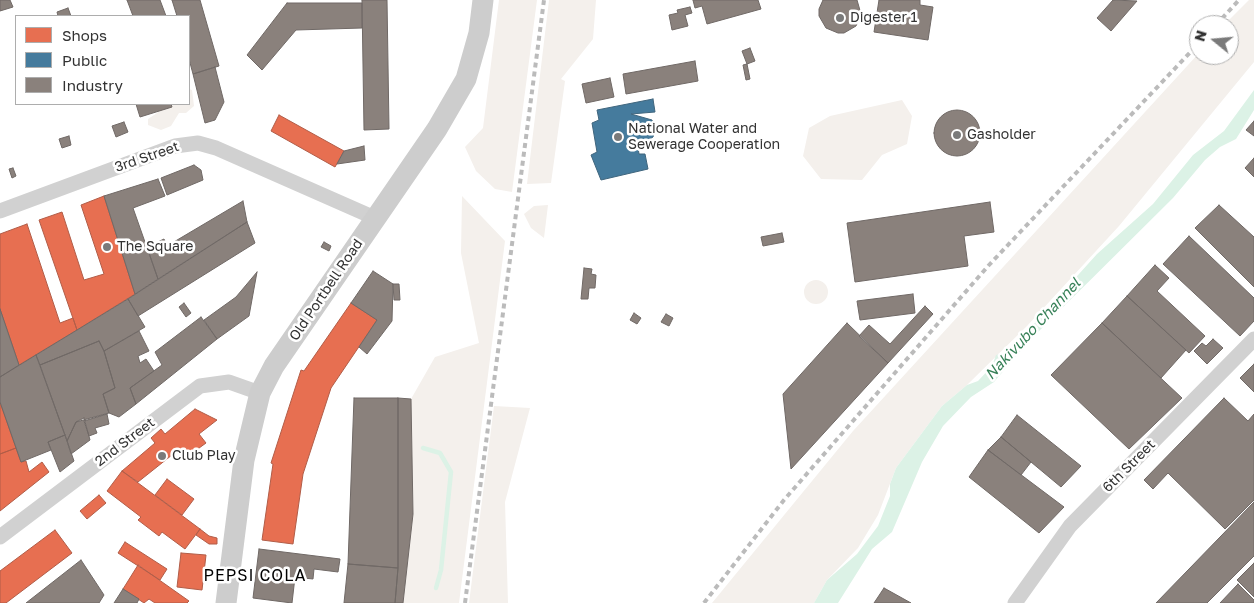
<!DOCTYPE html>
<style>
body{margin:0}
#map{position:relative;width:1254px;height:603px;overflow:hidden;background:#fff;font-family:"Golos Text",sans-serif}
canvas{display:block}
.legend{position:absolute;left:15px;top:15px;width:175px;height:90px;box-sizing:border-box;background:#fff;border:1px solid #adadad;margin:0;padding:6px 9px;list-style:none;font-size:15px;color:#323232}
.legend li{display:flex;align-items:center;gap:10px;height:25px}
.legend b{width:25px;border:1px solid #adadad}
.north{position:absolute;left:1189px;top:15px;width:50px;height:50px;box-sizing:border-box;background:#fff;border:1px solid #adadad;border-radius:50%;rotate:287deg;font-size:14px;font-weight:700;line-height:20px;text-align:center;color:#323232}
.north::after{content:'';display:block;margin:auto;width:18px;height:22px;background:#7a7a7a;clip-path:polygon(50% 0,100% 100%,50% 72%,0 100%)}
</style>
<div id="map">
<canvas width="1254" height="603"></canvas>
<ul class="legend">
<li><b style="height:14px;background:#e76f51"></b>Shops</li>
<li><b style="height:14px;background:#457b9d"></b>Public</li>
<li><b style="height:14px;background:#8a817c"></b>Industry</li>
</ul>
<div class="north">N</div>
</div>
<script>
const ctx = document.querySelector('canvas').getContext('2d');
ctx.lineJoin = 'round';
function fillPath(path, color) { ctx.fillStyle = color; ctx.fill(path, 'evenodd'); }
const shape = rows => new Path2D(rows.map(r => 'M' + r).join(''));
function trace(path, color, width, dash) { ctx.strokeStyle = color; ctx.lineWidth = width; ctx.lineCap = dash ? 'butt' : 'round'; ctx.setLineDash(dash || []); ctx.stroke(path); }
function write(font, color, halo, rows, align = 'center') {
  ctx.font = font + ' "Golos Text",sans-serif'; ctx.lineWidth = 5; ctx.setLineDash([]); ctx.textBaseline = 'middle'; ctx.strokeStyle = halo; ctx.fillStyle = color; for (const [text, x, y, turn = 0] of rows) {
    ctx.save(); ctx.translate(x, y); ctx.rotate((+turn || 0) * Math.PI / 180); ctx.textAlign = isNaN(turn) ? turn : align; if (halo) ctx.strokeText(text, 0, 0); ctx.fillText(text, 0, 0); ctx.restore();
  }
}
const green = shape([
 [499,0,537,0,512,192,495,189,476,171,465,147,483,128],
 [549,0,596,0,593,39,561,79,565,81,551,183,527,184],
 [1249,0,1254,0,1254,62,1119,226,1027,326,967,385,942,406,896,468,878,515,858,548,827,580,814,603,712,603,853,431,1199,53,1199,55,1229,55,1229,25,1224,25],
 [189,89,192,90,194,106,186,113,179,113,171,126,161,130,148,125,148,119,157,113,165,104,189,104],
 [902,100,912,116,907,144,882,155,862,180,821,179,803,156,809,128,830,116],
 [462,196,505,241,459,603,403,603,413,514,411,399,435,357,479,343,461,253],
 [548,205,544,238,531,228,524,214,534,206],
 '804 292a12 12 0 1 1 24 0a12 12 0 1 1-24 0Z',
 [494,406,530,408,505,502,508,603,469,603]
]);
const water = shape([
 [1254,90,1254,110,1236,139,1220,147,1205,160,1173,198,1029,341,994,382,971,397,943,426,922,462,892,532,872,549,838,603,814,603,827,580,857,554,878,526,890,496,890,484,896,468,942,406,967,385,978,381,992,366,996,355,1007,352,1023,336,1097,254,1153,204,1193,155,1224,131]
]);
const shops = shape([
 [279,115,344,151,335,167,271,131,279,115],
 [104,196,135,294,77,330,39,220,62,212,84,280,104,274,81,205,104,196],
 [27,224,60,323,73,318,77,330,19,365,0,309,0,234,27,224],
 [351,303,377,320,331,388,303,474,293,544,262,540,273,464,271,463,301,370,304,371,351,303],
 [0,402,16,448,0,454,0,402],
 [195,409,217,420,199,434,206,443,184,459,177,451,138,482,122,471,155,443,151,438,161,429,165,434,195,409],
 [16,448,21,462,26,461,29,472,42,462,49,472,0,511,0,454,16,448],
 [122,471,200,529,185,549,162,532,159,536,138,520,141,517,107,491,122,471],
 [167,479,194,499,182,515,155,495,167,479],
 [99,495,106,503,87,519,80,511,99,495],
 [200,529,209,536,217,538,217,544,209,544,196,535,200,529],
 [55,530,72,553,6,603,0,603,0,571,55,530],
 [125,542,167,569,160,580,118,553,125,542],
 [181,553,206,555,202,590,177,587,181,553],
 [138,565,189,601,187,603,155,603,149,599,144,603,123,589,138,565]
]);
const public = shape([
 [653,99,655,112,631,114,652,120,656,128,653,137,638,147,639,154,645,154,648,169,601,180,591,155,597,152,592,123,599,120,597,110,653,99]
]);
const industry = shape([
 [0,0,10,0,13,7,0,11,0,0],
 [127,0,160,0,166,16,133,16,127,0],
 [172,0,200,0,219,66,193,74,189,59,189,16,177,16,172,0],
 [362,0,387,0,389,129,364,130,362,0],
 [693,0,758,0,761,9,707,24,702,6,695,8,693,0],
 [823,0,857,0,861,14,856,26,844,33,838,33,826,28,819,16,819,9,823,0],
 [879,0,920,0,920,5,933,7,928,40,874,32,879,0],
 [1113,0,1137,1,1111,31,1097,18,1113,0],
 [287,3,362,3,362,28,296,30,262,70,247,55,287,3],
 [690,7,692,13,685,15,688,26,672,30,669,15,678,13,677,10,690,7],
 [68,8,71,16,58,16,57,12,68,8],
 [750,48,755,61,747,64,742,51,750,48],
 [695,61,698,81,626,94,623,74,695,61],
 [747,64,750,79,746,80,743,65,747,64],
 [215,67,224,102,215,120,205,123,193,74,215,67],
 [610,78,614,97,586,103,582,84,610,78],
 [136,104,171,104,172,107,140,117,136,104],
 '934 133a23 23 0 1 1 46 0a23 23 0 1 1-46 0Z',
 [1254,121,1254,136,1246,130,1254,121],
 [124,122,128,132,116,137,112,126,124,122],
 [69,136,71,145,62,148,59,139,69,136],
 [364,146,365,160,337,164,344,151,364,146],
 [1254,158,1254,177,1245,168,1254,158],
 [194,165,201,170,203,180,167,195,161,178,194,165],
 [13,168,16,176,12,178,9,169,13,168],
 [158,179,165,196,133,208,158,279,135,294,104,196,158,179],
 [243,201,247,222,158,279,147,247,164,239,167,246,243,201],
 [990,202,994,232,964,236,968,266,855,282,847,223,990,202],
 [1219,205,1254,237,1254,287,1195,228,1219,205],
 [247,222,255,243,138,316,128,299,247,222],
 [782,233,784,242,763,246,761,237,782,233],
 [1189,236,1254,298,1254,321,1240,336,1163,264,1189,236],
 [324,242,331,246,329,251,321,247,324,242],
 [1155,265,1169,278,1157,291,1205,336,1189,353,1127,296,1155,265],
 [584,268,592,269,591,274,596,275,595,288,589,288,588,299,581,299,584,268],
 [373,271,393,284,392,321,367,354,359,347,377,320,351,303,373,271],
 [257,272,249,316,217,339,204,320,236,297,257,272],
 [393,284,399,284,400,300,394,300,393,284],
 [913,294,915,313,860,320,857,301,913,294],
 [1127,296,1186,350,1161,378,1102,323,1127,296],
 [128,299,145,327,104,351,99,341,40,365,36,355,128,299],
 [184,303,191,313,186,317,179,307,184,303],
 [925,306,933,314,888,363,859,336,869,325,890,344,925,306],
 [0,309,19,365,0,377,0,309],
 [634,313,641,318,637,324,630,320,634,313],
 [666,314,673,318,669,326,661,322,666,314],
 [201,317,217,339,136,404,130,388,162,365,155,352,201,317],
 [847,323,888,363,791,469,783,394,847,323],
 [1102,323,1182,398,1129,449,1051,375,1102,323],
 [139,331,149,351,138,356,140,363,146,359,154,371,130,388,136,404,119,417,109,413,103,394,115,388,104,351,139,331],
 [1213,339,1223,348,1207,364,1194,351,1202,343,1206,346,1213,339],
 [99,341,104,351,115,388,103,394,109,413,76,422,67,441,40,365,99,341],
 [36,355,65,435,48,442,51,450,21,462,0,402,0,377,36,355],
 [1254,364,1254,392,1240,378,1254,364],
 [354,398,398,398,398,568,348,564,354,398],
 [398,398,411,399,413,514,403,603,395,603,398,568,398,398],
 [1224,398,1248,421,1254,414,1254,500,1225,529,1168,473,1153,489,1144,480,1224,398],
 [107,414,109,424,95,428,97,433,89,436,84,421,107,414],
 [1017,415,1081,466,1061,487,1001,437,1017,415],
 [84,418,90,440,71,454,67,441,76,422,84,418],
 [65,435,74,461,60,472,48,442,65,435],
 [1001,437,1031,462,1021,475,988,450,1001,437],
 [988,450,1064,507,1039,533,969,477,988,450],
 [1254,502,1254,556,1207,603,1156,603,1254,502],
 [259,549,340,559,338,572,314,569,313,579,295,577,292,603,253,598,259,549],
 [81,560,104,595,99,603,26,603,81,560],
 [1254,563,1254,597,1237,580,1254,563],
 [348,564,398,568,395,603,344,603,348,564],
 [1238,584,1254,600,1254,603,1220,603,1238,584],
 [884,588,911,603,874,603,884,588],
 [123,589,139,599,137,603,114,603,123,589]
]);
const stream = shape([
 [423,448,440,453,451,472,441,570,436,588]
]);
const street = shape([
 [0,211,175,146,198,143,216,148,375,218],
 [0,537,200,386,229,382,260,393],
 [1015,603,1070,526,1254,339]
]);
const secondary = shape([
 [226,603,244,460,260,393,274,366,437,129,466,79,479,33,483,0]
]);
const rail = shape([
 [1216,25,1239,0],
 [465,603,544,0],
 [704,603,784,500,989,265,1199,43]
]);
const markers = [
 [840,18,5,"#7a7a7a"],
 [957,135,5,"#7a7a7a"],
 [618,137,5,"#7a7a7a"],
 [107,247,5,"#7a7a7a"],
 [162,456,5,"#7a7a7a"]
];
const poiNames = [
 ["Digester 1",850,18],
 ["National Water and",628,129],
 ["Sewerage Cooperation",628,145],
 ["Gasholder",967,135],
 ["The Square",117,247],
 ["Club Play",172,456]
];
const streetNames = [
 ["3rd Street",147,157,-19],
 ["Old Portbell Road",326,290,-56],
 ["2nd Street",125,442,-37],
 ["6th Street",1129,466,-45]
];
const waterNames = [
 ["Nakivubo Channel",1033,329,-47]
];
const quarterNames = [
 ["PEPSI COLA",255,576]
];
fillPath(green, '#f4f0ec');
fillPath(water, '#dcf2e6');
fillPath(shops, '#e76f51');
trace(shops, '#b15d48', 1);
fillPath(public, '#457b9d');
trace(public, '#3f657d', 1);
fillPath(industry, '#8a817c');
trace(industry, '#706966', 1);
trace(stream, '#dcf2e6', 4.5);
trace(street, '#d1d1d1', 15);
trace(secondary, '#cdcdcd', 21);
trace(rail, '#bbb', 4, [5, 4]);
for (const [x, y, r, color] of markers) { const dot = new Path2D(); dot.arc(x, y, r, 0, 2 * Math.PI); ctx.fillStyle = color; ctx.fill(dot); trace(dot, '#fff', 2); }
write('14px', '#323232', '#fff', poiNames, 'left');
write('14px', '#323232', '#fff', streetNames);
write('italic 15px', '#378158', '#fff', waterNames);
ctx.letterSpacing = '1px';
write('16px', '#000', '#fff', quarterNames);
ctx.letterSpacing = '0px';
</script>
